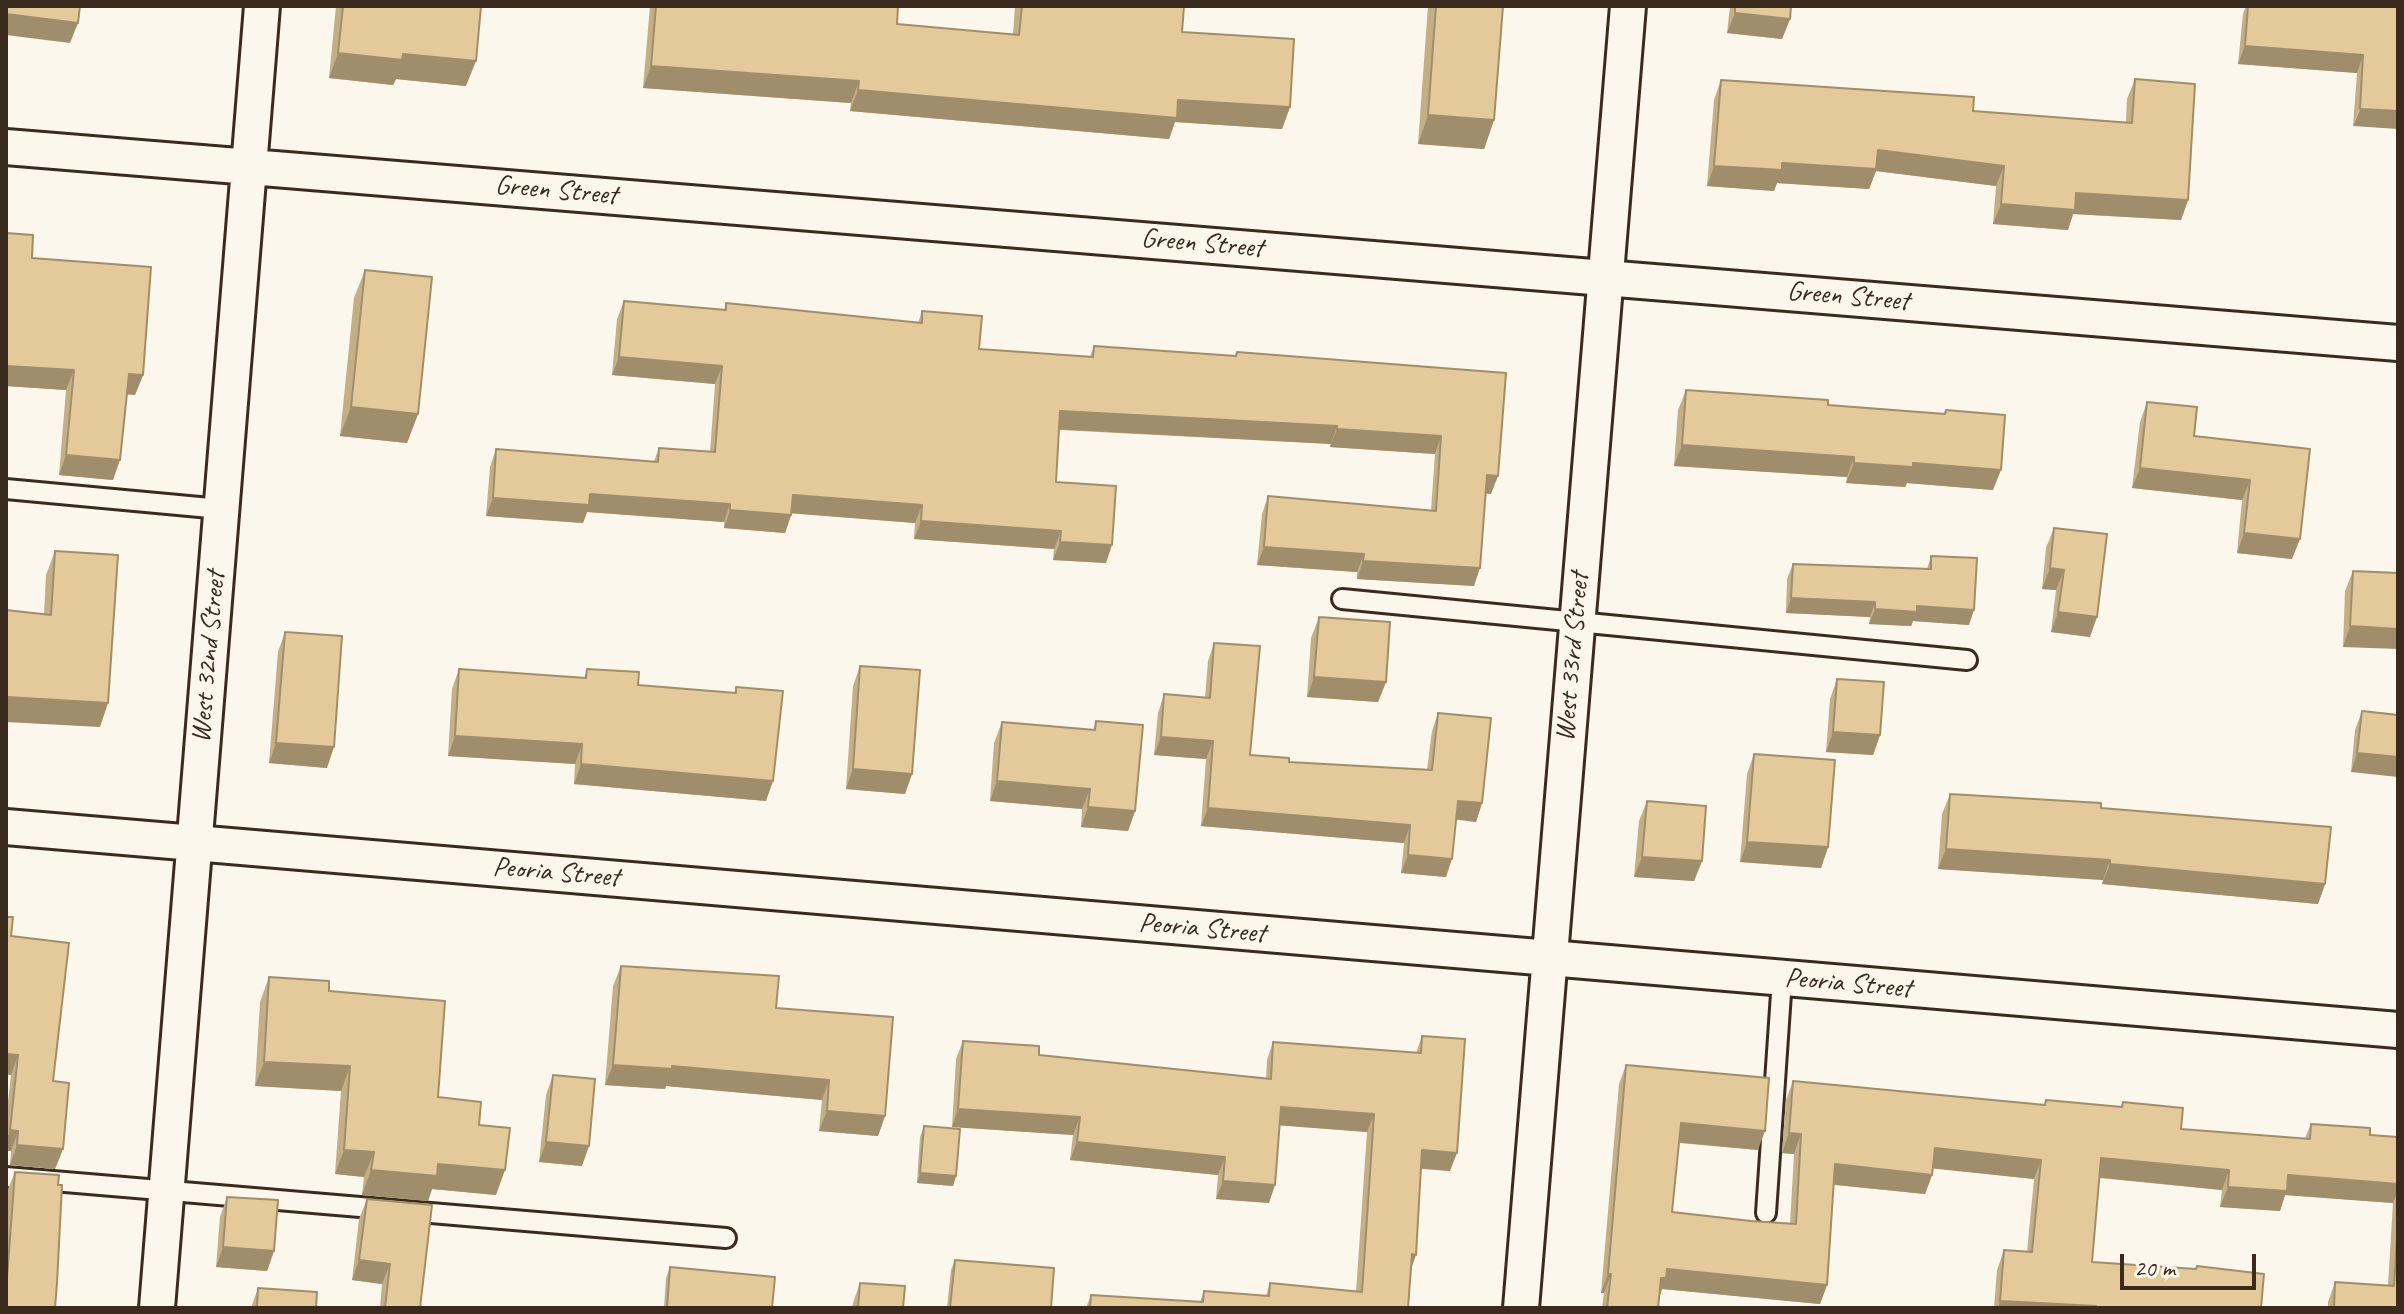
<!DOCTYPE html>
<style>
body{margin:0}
#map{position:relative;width:2404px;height:1314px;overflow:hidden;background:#fbf7ec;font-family:Caveat,sans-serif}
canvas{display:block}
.frame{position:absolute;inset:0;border:8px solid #3b2a1e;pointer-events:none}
.scale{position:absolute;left:2120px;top:1254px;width:136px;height:36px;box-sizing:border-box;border:4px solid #3b2a1e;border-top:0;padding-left:10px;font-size:24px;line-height:28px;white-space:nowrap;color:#3b2a1e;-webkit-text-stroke:6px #fbf7ec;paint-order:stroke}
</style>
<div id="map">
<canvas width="2404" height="1314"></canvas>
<div class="frame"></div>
<div class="scale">20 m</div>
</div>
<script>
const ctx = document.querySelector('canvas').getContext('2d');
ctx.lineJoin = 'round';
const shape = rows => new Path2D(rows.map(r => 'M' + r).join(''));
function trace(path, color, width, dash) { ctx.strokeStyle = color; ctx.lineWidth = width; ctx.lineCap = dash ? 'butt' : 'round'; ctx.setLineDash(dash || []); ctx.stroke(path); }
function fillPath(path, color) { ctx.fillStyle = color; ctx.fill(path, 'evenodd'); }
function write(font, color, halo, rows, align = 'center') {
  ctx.font = font + ' Caveat,sans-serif'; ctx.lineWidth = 7; ctx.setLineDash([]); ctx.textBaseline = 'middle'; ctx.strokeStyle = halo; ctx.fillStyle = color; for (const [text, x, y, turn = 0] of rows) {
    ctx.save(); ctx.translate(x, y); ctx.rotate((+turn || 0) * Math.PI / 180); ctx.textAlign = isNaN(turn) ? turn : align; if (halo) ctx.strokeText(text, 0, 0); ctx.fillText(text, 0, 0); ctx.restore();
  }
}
const service = shape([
 [6,489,221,509],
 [1342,599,1967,660],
 [6,1177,726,1238],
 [1766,1213,1782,979]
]);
const minor = shape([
 [6,147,2398,343],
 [6,827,2398,1030],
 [157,1308,262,6],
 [1521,1308,1628,6]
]);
const wall = shape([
 [336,6,481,6,466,86,396,79,393,85,329,78],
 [650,6,898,6,897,24,1013,34,1015,6,1184,6,1182,32,1290,107,1282,129,1175,122,1169,139,850,111,851,103,643,88],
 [1428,6,1503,6,1494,120,1484,149,1418,144],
 [1730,6,1791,6,1790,19,1782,39,1727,33],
 [2246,6,2398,6,2353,126,2357,73,2238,64,2243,14],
 [2135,79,2188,200,2181,220,2073,214,2068,230,1993,224,1996,186,1876,171,1869,189,1777,183,1774,191,1707,186,1714,100,1721,80,1973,111,2126,122,2127,99],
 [6,233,32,258,143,375,135,395,127,394,113,480,59,475,66,390,6,386],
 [365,270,418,414,407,443,340,436,354,298],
 [624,301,724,310,726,303,918,323,922,311,979,349,1090,357,1094,346,1235,356,1237,352,1506,373,1491,494,1486,493,1474,586,1357,579,1357,572,1257,565,1262,514,1268,496,1431,510,1435,454,1330,447,1331,444,1059,430,1056,482,1106,563,1053,560,1054,549,914,539,915,523,792,513,785,533,724,528,724,522,587,512,583,523,486,516,490,467,496,449,654,461,659,448,710,452,715,384,612,375,617,319],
 [1686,390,1828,405,1944,414,1946,410,1993,490,1907,483,1905,487,1846,483,1847,477,1674,466,1678,410],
 [2147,402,2194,436,2310,449,2292,559,2237,553,2242,500,2132,488,2140,422],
 [2054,528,2090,637,2051,632,2056,590,2042,589,2046,548],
 [55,551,100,727,44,614,46,575],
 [1931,556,1969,625,1913,621,1911,626,1869,624,1870,617,1786,613,1787,579,1793,564,1927,569],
 [2353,571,2398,573,2343,647,2345,591],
 [1319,617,1386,682,1378,702,1307,697,1311,638],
 [285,632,327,768,269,763,278,652],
 [1214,643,1250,755,1289,762,1427,770,1432,731,1438,713,1482,803,1476,822,1456,819,1446,877,1401,873,1404,843,1201,826,1206,759,1154,755,1158,713,1164,694,1205,698,1208,661],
 [860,666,912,774,905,794,846,789,853,686],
 [459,669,584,678,587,669,638,685,734,693,736,687,766,801,574,784,575,764,448,756,452,689],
 [1837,679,1880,735,1873,755,1826,752,1830,699],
 [2362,711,2398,715,2351,772,2355,730],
 [1096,721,1135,811,1128,831,1081,827,1082,809,990,801,994,743,1002,722,1093,730],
 [1754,754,1828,847,1821,868,1740,862,1747,774],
 [1950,794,2101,808,2325,884,2318,904,2102,884,2103,880,1938,869,1942,814],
 [1647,801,1702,861,1694,881,1634,877,1639,821],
 [6,917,53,1081,63,1149,55,1169,10,1165,11,1151,6,1151,6,1120,11,1075,6,1074],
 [621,966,776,1008,885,1116,878,1136,819,1131,822,1100,666,1086,665,1089,605,1085,613,986],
 [269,977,329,991,438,1097,479,1125,496,1195,432,1189,428,1201,362,1195,364,1177,335,1174,341,1091,255,1086,260,1002],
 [1422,1036,1450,1171,1421,1169,1408,1308,1086,1308,1091,1295,1200,1302,1204,1291,1266,1296,1270,1283,1356,1292,1367,1132,1280,1125,1269,1203,1216,1199,1218,1175,1070,1160,1073,1135,952,1127,956,1059,963,1041,1039,1055,1266,1079,1267,1060,1273,1042,1416,1053],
 [1626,1065,1758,1150,1679,1143,1672,1212,1751,1221,1790,1224,1794,1154,1782,1153,1786,1100,1793,1081,2044,1105,2046,1100,2121,1107,2123,1102,2181,1129,2305,1138,2311,1124,2370,1135,2398,1137,2398,1308,2328,1308,2328,1302,2335,1282,2388,1285,2393,1203,2285,1195,2280,1211,2220,1207,2222,1190,2099,1178,2092,1262,2195,1269,2197,1266,2261,1308,1994,1308,1997,1270,2004,1250,2027,1252,2034,1179,1933,1168,1932,1175,1925,1194,1834,1185,1827,1285,1820,1304,1662,1289,1659,1296,1658,1308,1602,1308,1604,1293,1601,1293,1619,1084],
 [553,1075,582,1166,539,1162,546,1095],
 [924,1126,956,1176,953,1186,917,1183,920,1137],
 [15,1172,6,1308,6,1223,8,1189],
 [227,1197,274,1251,267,1271,216,1267,220,1217],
 [367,1199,420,1308,380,1308,382,1284,352,1280,359,1219],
 [955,1260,1051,1308,947,1308,951,1270],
 [670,1267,772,1308,664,1308,666,1278],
 [860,1283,903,1308,852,1308,853,1303],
 [258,1288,316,1308,251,1308]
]);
const shadedWall = shape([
 [1735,13,1790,19,1782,39,1727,33],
 [6,14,78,23,70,43,6,35],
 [2245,46,2363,55,2357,73,2238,64],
 [338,53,403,54,476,61,466,86,396,79,393,85,329,78],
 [651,66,859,81,851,103,643,88],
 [858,90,1178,100,1290,107,1282,129,1175,122,1169,139,850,111],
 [2360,109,2398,111,2398,129,2353,126],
 [1428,115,1494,120,1484,149,1418,144],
 [1878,150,2004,166,1996,186,1876,171,1869,189,1777,183,1774,191,1707,186,1714,166,1782,163],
 [2076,193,2188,200,2181,220,2073,214,2068,230,1993,224,2001,204],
 [619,357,722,366,715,384,612,375],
 [6,366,74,370,66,390,6,386],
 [129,374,143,375,135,395,122,394],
 [351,407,418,414,407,443,340,436],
 [1060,411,1337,426,1331,444,1054,429],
 [1337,429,1441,436,1435,454,1330,447],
 [1682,445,1854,457,1847,477,1674,466],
 [66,455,120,460,113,480,59,475],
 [1854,463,1913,463,2001,470,1993,490,1907,483,1905,487,1846,483],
 [2140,468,2250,480,2242,500,2132,488],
 [1487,475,1498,476,1491,494,1480,493],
 [590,494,730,504,724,522,587,512,583,523,486,516,493,498],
 [793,495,922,505,915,523,787,513],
 [730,510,791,515,785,533,724,528],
 [921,521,1061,531,1054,549,914,539],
 [2244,533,2300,539,2292,559,2237,553],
 [1060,542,1112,545,1106,563,1053,560],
 [1264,547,1364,554,1357,572,1257,565],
 [1363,561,1480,568,1474,586,1357,579],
 [2050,568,2064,570,2056,590,2042,589],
 [1791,598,1875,602,1870,617,1786,613],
 [1917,606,1974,610,1969,625,1913,621,1911,626,1869,624,1875,609],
 [2058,612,2097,617,2090,637,2051,632],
 [2350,626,2398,629,2398,649,2343,647],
 [1314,677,1386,682,1378,702,1307,697],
 [7,697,108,703,100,727,6,722],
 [1833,732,1880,735,1873,755,1826,752],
 [455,736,582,744,575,764,448,756],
 [1161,737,1213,741,1206,759,1154,755],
 [276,743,334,747,327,768,269,763],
 [2357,753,2398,757,2398,777,2351,772],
 [581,764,773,781,766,801,574,784],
 [853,769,912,774,905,794,846,789],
 [997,781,1090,789,1082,809,990,801],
 [1458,801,1482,803,1476,822,1452,819],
 [1088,807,1135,811,1128,831,1081,827],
 [1208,808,1410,825,1404,843,1201,826],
 [1747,842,1828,847,1821,868,1740,862],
 [1946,849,2110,860,2103,880,1938,869],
 [1408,855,1452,859,1446,877,1401,873],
 [1642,857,1702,861,1694,881,1634,877],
 [2110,864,2325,884,2318,904,2102,884],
 [6,1054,18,1055,11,1075,6,1074],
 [264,1062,350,1066,341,1091,255,1086],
 [613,1065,672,1066,829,1080,822,1100,666,1086,665,1089,605,1085],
 [1281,1107,1374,1114,1367,1132,1274,1125],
 [958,1109,1080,1117,1073,1135,952,1127],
 [827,1111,885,1116,878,1136,819,1131],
 [1681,1123,1765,1131,1758,1150,1674,1142],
 [10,1130,18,1131,11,1151,6,1151,6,1142],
 [1789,1133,1801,1134,1794,1154,1782,1153],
 [546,1142,589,1146,582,1166,539,1162],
 [1077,1142,1225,1157,1218,1175,1070,1160],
 [17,1145,63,1149,55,1169,10,1165],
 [1935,1148,2041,1160,2034,1179,1928,1168],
 [344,1150,374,1152,364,1177,335,1174],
 [1422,1150,1457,1153,1450,1171,1416,1168],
 [2101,1158,2229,1170,2222,1190,2094,1177],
 [438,1164,505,1170,496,1195,432,1189,428,1201,362,1195,371,1170],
 [1835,1164,1932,1175,1925,1194,1828,1184],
 [920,1173,956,1176,953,1186,917,1183],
 [2288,1175,2398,1184,2398,1190,2393,1203,2285,1195,2280,1211,2220,1207,2228,1187],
 [1223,1181,1275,1185,1269,1203,1216,1199],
 [223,1247,274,1251,267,1271,216,1267],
 [1412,1254,1416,1255,1410,1272],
 [359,1260,390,1264,382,1284,352,1280],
 [1667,1269,1827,1285,1820,1304,1662,1289,1659,1298,1661,1278],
 [1608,1274,1611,1274,1604,1293,1601,1293],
 [2000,1301,2096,1306,2095,1308,1998,1308]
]);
const building = shape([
 [6,6,80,6,78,23,6,14,6,6],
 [343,6,481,6,476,61,403,54,402,60,338,53,343,6],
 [656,6,898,6,897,24,1019,35,1022,6,1184,6,1182,32,1294,39,1290,107,1178,100,1177,118,858,90,859,81,651,66,656,6],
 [1436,6,1503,6,1494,120,1428,115,1436,6],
 [1735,6,1791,6,1790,19,1735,13,1735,6],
 [2248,6,2398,6,2398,111,2360,109,2363,55,2245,46,2248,6],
 [2135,79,2195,84,2188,200,2076,193,2075,210,2001,204,2004,166,1878,150,1876,169,1782,163,1782,170,1714,166,1721,80,1974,97,1973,111,2132,123,2135,79],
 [6,233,33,235,32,258,151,267,143,375,129,374,120,460,66,455,74,370,6,366,6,233],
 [365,270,432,277,418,414,351,407,365,270],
 [624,301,726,310,726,303,922,323,922,311,982,316,979,349,1093,357,1094,346,1236,356,1237,352,1506,373,1498,476,1487,475,1480,568,1363,561,1364,554,1264,547,1268,496,1436,511,1441,436,1337,429,1337,426,1060,411,1056,482,1116,486,1112,545,1060,542,1061,531,921,521,922,505,793,495,791,515,730,510,730,504,590,494,589,505,493,498,496,449,658,462,659,448,715,452,722,366,619,357,624,301],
 [1686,390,1828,400,1828,405,1945,414,1946,410,2005,415,2001,470,1913,463,1913,467,1854,463,1854,457,1682,445,1686,390],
 [2147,402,2197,407,2194,436,2310,449,2300,539,2244,533,2250,480,2140,468,2147,402],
 [2054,528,2107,534,2097,617,2058,612,2064,570,2050,568,2054,528],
 [55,551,118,555,108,703,7,697,6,703,6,610,51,615,55,551],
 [1931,556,1977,558,1974,610,1917,606,1917,612,1875,609,1875,602,1791,598,1793,564,1931,569,1931,556],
 [2353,571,2398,573,2398,629,2350,626,2353,571],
 [1319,617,1390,622,1386,682,1314,677,1319,617],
 [285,632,342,636,334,747,276,743,285,632],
 [1214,643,1260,646,1250,755,1289,758,1289,762,1432,770,1438,713,1491,718,1482,803,1458,801,1452,859,1408,855,1410,825,1208,808,1213,741,1161,737,1164,694,1210,698,1214,643],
 [860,666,920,670,912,774,853,769,860,666],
 [459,669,586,678,587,669,639,672,638,685,736,693,736,687,783,691,773,781,581,764,582,744,455,736,459,669],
 [1837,679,1884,682,1880,735,1833,732,1837,679],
 [2362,711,2398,715,2398,757,2357,753,2362,711],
 [1096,721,1143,725,1135,811,1088,807,1090,789,997,781,1002,722,1095,730,1096,721],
 [1754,754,1835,760,1828,847,1747,842,1754,754],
 [1950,794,2101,803,2101,808,2331,827,2325,884,2110,864,2110,860,1946,849,1950,794],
 [1647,801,1706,806,1702,861,1642,857,1647,801],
 [6,917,13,917,11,936,69,943,53,1081,69,1083,63,1149,17,1145,18,1131,10,1130,18,1055,6,1054,7,1020,6,1020,6,917],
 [621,966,779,976,776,1008,893,1017,885,1116,827,1111,829,1080,672,1066,672,1069,613,1065,621,966],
 [269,977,329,981,329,991,445,1001,438,1097,481,1102,479,1125,510,1128,505,1170,438,1164,437,1176,371,1170,374,1152,344,1150,350,1066,264,1062,269,977],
 [1422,1036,1465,1039,1457,1153,1422,1150,1416,1255,1412,1254,1408,1308,1090,1308,1091,1295,1203,1302,1204,1291,1269,1296,1270,1283,1362,1292,1374,1114,1281,1107,1275,1185,1223,1181,1225,1157,1077,1142,1080,1117,958,1109,963,1041,1039,1046,1039,1055,1271,1079,1273,1042,1421,1053,1422,1036],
 [1626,1065,1769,1078,1765,1131,1681,1123,1672,1212,1751,1221,1796,1224,1801,1134,1789,1133,1793,1081,2045,1105,2046,1100,2122,1107,2123,1102,2183,1108,2181,1129,2310,1139,2311,1124,2370,1128,2370,1135,2398,1137,2398,1184,2288,1175,2287,1191,2228,1187,2229,1170,2101,1158,2092,1262,2196,1269,2197,1266,2264,1274,2261,1308,2095,1308,2096,1306,2000,1301,2004,1250,2032,1252,2041,1160,1935,1148,1932,1175,1835,1164,1827,1285,1667,1269,1666,1278,1661,1278,1658,1308,1607,1308,1611,1274,1608,1274,1626,1065],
 [553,1075,595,1079,589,1146,546,1142,553,1075],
 [924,1126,960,1129,956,1176,920,1173,924,1126],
 [15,1172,59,1175,58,1185,62,1185,57,1283,55,1308,6,1308,6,1278,7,1278,15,1172],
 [227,1197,278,1200,274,1251,223,1247,227,1197],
 [367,1199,432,1205,420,1308,385,1308,390,1264,359,1260,367,1199],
 [2398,1221,2398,1308,2334,1308,2335,1282,2394,1286,2398,1221],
 [955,1260,1054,1268,1051,1308,950,1308,955,1260],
 [670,1267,775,1277,772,1308,667,1308,670,1267],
 [860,1283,905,1286,903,1308,858,1308,860,1283],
 [258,1288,317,1292,316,1308,257,1308,258,1288]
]);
const streetNames = [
 ["Green Street",556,191,5],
 ["Green Street",1202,244,5],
 ["Green Street",1848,297,5],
 ["West 32nd Street",209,657,-85],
 ["West 33rd Street",1573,657,-85],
 ["Peoria Street",556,873,5],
 ["Peoria Street",1202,929,5],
 ["Peoria Street",1848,984,5]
];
trace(service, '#3b2a1e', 24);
trace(minor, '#3b2a1e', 40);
trace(service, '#fbf7ec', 18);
trace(minor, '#fbf7ec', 34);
fillPath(wall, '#c4ae84');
fillPath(shadedWall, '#a08d6c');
fillPath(building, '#e4ca9a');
trace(building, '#a08d6c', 2);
write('28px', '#3b2a1e', '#fbf7ec', streetNames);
</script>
